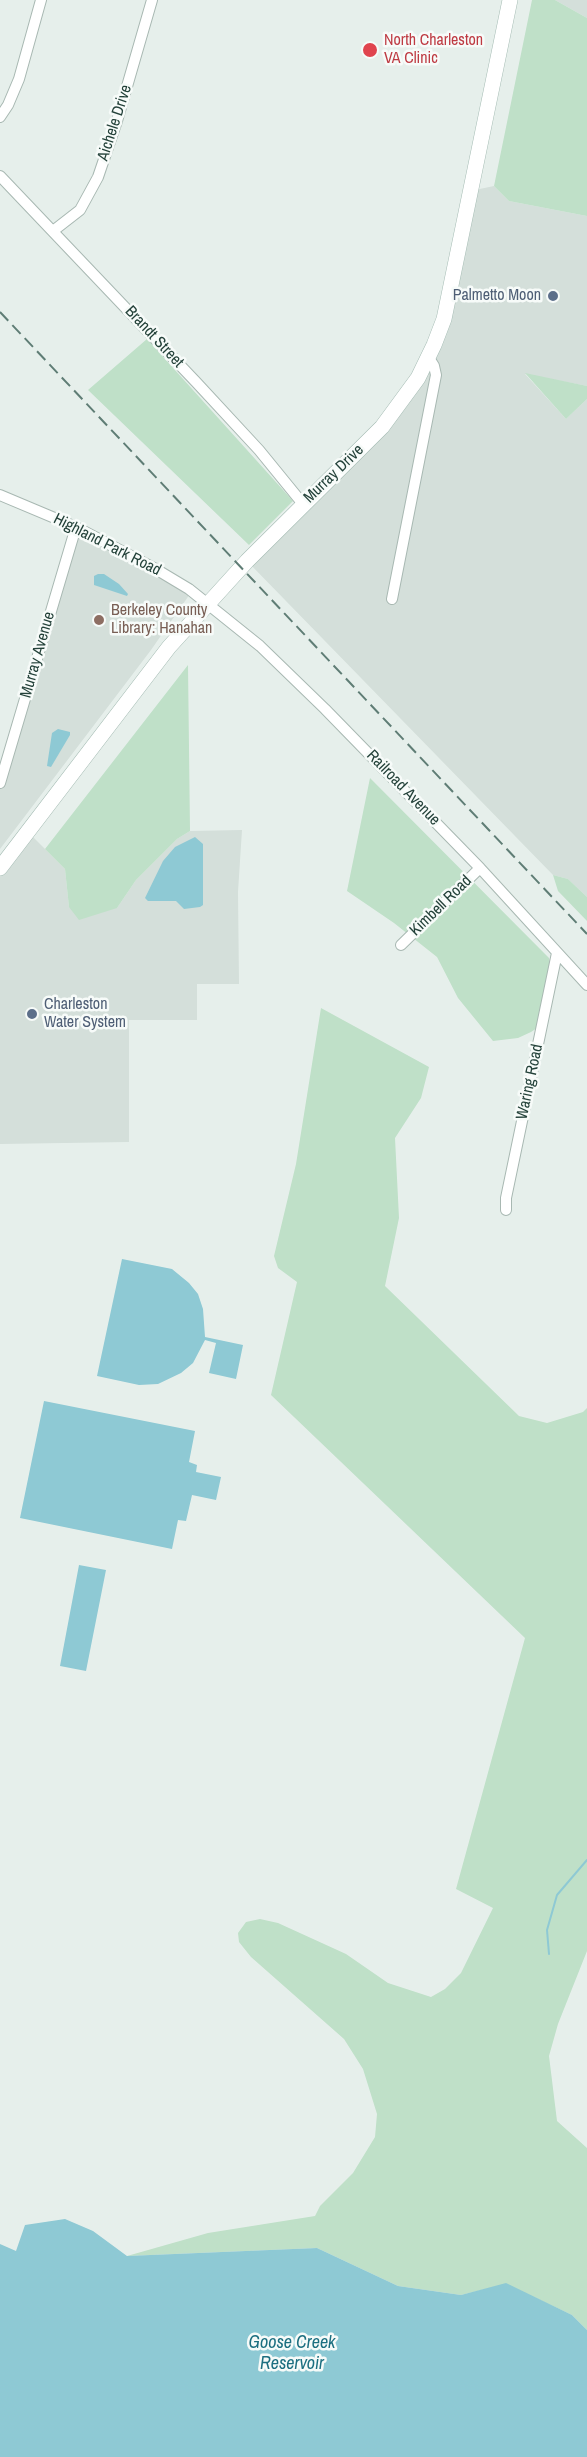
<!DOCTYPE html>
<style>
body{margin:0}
canvas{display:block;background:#e6efeb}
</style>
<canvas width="587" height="2457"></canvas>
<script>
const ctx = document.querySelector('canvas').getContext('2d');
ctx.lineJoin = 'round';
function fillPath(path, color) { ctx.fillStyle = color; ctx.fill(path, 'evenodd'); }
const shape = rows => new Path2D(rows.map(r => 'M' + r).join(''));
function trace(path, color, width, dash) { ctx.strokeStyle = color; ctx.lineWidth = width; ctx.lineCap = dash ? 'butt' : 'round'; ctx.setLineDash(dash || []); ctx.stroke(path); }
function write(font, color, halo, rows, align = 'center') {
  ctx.font = font + ' "Archivo Narrow",sans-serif'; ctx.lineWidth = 5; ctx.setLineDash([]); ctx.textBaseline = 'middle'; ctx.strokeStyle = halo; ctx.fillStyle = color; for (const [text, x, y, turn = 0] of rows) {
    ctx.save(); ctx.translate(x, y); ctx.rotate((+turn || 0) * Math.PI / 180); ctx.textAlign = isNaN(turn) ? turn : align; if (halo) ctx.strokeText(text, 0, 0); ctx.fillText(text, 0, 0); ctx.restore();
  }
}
const built = shape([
 [555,0,587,0,587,18],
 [494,186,509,201,587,216,587,386,525,374,566,419,587,399,587,897,568,879,553,875,247,561,382,427,425,366,470,191],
 [76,527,192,591,151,650,0,849,0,783],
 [242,830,238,892,239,984,197,984,197,1020,129,1020,129,1142,0,1144,0,868,28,832,65,869,69,907,117,908,136,880,177,839,190,831]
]);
const green = shape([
 [532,0,555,0,587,18,587,216,509,201,494,186],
 [147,339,293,501,249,545,88,390],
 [525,373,587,386,587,399,566,419],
 [188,665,190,831,177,839,136,880,117,908,79,920,69,907,65,869,45,849],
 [370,778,549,958,550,964,537,1028,531,1032,518,1038,493,1041,458,998,437,957,394,923,347,891],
 [553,875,568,879,587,897,587,921,558,891],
 [321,1008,429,1067,421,1098,395,1138,399,1218,385,1286,519,1416,547,1423,583,1412,587,1408,587,1951,558,2024,549,2056,557,2121,587,2148,587,2330,572,2315,506,2284,461,2295,398,2286,317,2248,127,2256,208,2233,315,2216,320,2206,353,2173,375,2137,377,2114,363,2069,344,2039,251,1957,239,1942,238,1933,246,1922,260,1919,278,1923,346,1954,388,1983,431,1997,445,1989,461,1973,493,1908,456,1889,525,1638,271,1395,297,1282,278,1268,274,1256,296,1164]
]);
const water = shape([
 [98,574,104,574,119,584,128,594,127,596,94,585,94,576],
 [58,729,70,732,70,735,51,767,47,766,52,733],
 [195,837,203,844,203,905,200,907,184,909,176,901,148,901,145,898,163,861,175,847],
 [122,1259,172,1269,189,1283,198,1294,203,1309,205,1337,243,1345,236,1379,209,1373,216,1343,205,1340,193,1363,181,1373,158,1384,139,1385,97,1376],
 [44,1401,195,1431,189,1462,197,1465,196,1472,221,1477,216,1500,192,1495,186,1521,178,1520,172,1549,20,1518],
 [79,1565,106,1570,86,1671,60,1666],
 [65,2219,93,2231,127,2256,317,2248,398,2286,461,2295,506,2283,572,2315,587,2330,587,2457,0,2457,0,2244,16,2251,25,2225]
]);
const stream = shape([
 [549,1954,547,1930,557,1895,587,1860]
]);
const street = shape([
 [0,117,8,105,19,79,41,0],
 [0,176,196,382,259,450,303,504],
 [53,231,80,210,98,177,117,121,152,0],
 [0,495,76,527,154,568,189,589,260,646,325,709,480,868,587,985],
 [392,599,436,375,434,366,429,358],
 [0,783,76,527],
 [401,945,480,868],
 [506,1210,506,1198,557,953]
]);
const secondary = shape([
 [0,868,169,647,247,561,382,427,418,378,434,345,444,319,510,0]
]);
const rail = shape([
 [0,312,587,934]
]);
const markers = [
 [370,50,8,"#e0444e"],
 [553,296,6,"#5c6f8a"],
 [99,620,6,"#8d6e63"],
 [32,1014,6,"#5c6f8a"]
];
const healthNames = [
 ["North Charleston",384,41],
 ["VA Clinic",384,59]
];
const streetNames = [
 ["Aichele Drive",115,123,-72],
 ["Brandt Street",154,337,47],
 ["Murray Drive",334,474,-44],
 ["Highland Park Road",107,545,27],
 ["Murray Avenue",38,655,-74],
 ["Railroad Avenue",403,788,46],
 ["Kimbell Road",441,906,-44],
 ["Waring Road",530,1082,-78]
];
const serviceNames = [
 ["Palmetto Moon",541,296],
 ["Charleston",44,1005,"left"],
 ["Water System",44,1023,"left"]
];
const educationNames = [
 ["Berkeley County",111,611],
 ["Library: Hanahan",111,629]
];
const waterNames = [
 ["Goose Creek",292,2343],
 ["Reservoir",292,2364]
];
fillPath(built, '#d4dfda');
fillPath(green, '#bfe0c8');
fillPath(water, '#8ec9d4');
trace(stream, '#8ec9d4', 2);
trace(street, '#a8b8b2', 12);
trace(secondary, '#a4bbb3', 16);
trace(street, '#fff', 10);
trace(secondary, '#fff', 15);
trace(rail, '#5f7d75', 2, [12, 6]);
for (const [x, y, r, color] of markers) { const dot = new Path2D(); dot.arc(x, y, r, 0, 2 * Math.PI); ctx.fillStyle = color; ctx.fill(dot); trace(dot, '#f7fbf9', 2); }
write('16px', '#be3a42', '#f7fbf9', healthNames, 'left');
write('16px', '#24423a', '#f7fbf9', streetNames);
write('16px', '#4e5e75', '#f7fbf9', serviceNames, 'right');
write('16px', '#785e54', '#f7fbf9', educationNames, 'left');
write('italic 18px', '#1c6f80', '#f7fbf9', waterNames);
</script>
